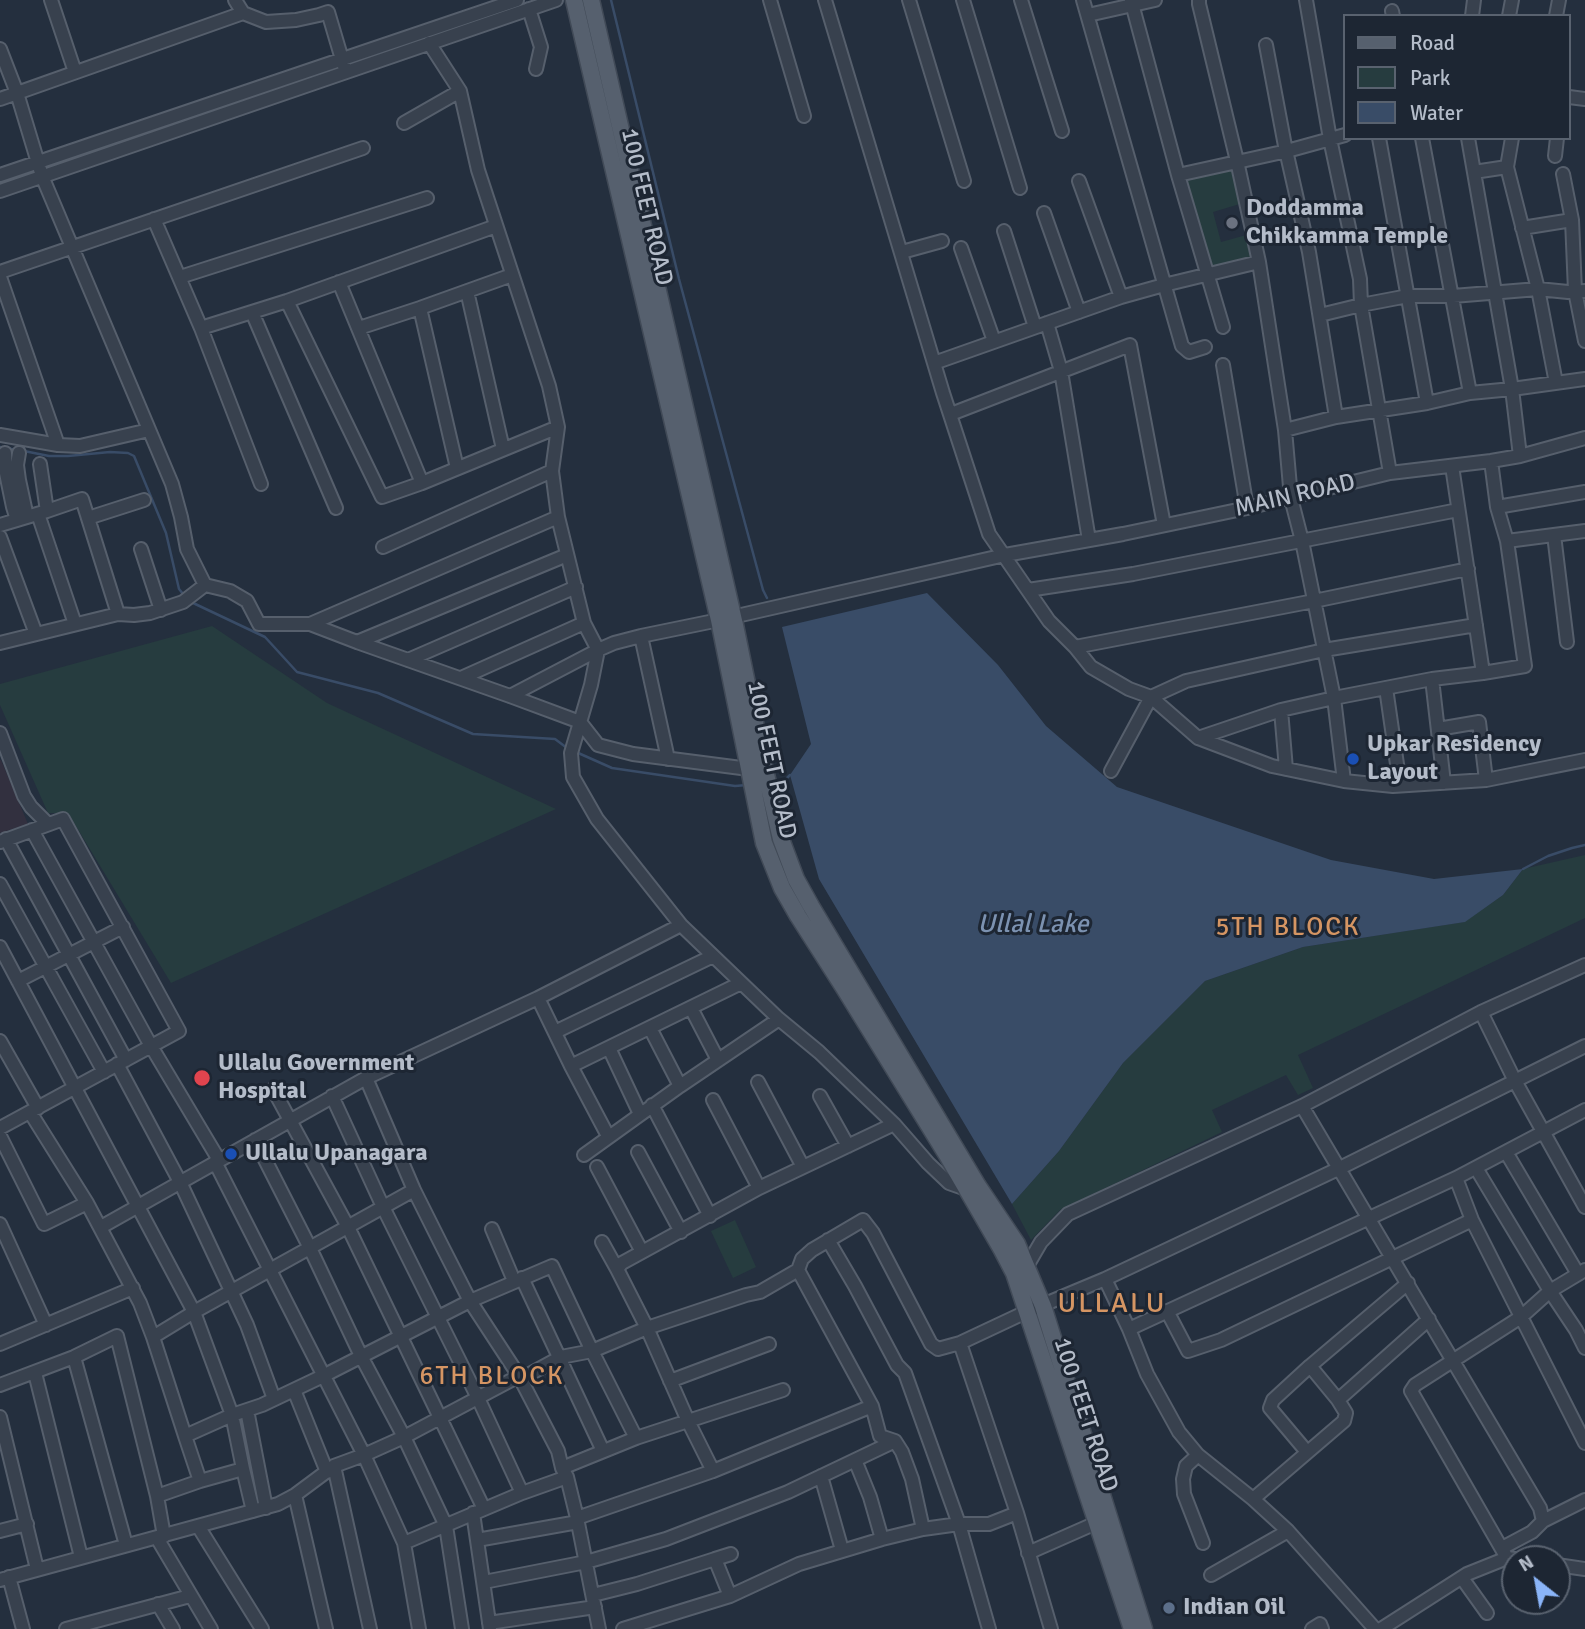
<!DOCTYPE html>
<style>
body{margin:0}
#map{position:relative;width:1585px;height:1629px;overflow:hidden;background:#242f3e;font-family:Signika,sans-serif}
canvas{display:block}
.legend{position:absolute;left:1343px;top:14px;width:228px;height:126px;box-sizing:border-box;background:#1d2633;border:2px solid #59626f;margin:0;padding:9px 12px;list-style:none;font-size:21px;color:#b4bcc9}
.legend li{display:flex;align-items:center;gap:14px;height:35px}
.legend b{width:35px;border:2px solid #59626f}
.north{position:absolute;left:1501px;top:1545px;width:70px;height:70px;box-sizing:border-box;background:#1d2633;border:2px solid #59626f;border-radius:50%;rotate:329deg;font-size:19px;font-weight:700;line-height:28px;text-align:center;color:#b4bcc9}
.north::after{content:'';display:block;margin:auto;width:24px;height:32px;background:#8ab4f8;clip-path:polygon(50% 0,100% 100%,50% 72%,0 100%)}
</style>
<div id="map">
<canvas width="1585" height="1629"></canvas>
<ul class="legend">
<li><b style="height:9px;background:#56606e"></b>Road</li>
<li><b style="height:19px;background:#263c3f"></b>Park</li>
<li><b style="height:19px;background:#394c67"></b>Water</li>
</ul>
<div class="north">N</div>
</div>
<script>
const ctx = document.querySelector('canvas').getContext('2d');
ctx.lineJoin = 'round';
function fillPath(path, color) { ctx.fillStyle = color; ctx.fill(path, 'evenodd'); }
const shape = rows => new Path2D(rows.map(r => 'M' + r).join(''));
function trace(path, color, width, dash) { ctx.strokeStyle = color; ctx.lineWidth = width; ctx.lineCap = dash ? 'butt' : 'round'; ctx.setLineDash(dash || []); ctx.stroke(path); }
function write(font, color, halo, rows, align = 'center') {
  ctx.font = font + ' Signika,sans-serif'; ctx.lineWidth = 6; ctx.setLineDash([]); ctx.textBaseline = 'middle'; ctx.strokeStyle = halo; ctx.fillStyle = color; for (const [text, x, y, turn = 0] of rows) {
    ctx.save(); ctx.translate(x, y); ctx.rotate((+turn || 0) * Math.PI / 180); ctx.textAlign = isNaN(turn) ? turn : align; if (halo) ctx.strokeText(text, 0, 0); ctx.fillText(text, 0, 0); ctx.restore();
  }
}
const medical = shape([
 [0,760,1,760,28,824,0,833]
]);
const green = shape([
 [1233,164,1243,203,1213,212,1221,242,1250,234,1257,260,1207,272,1183,176],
 [212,626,327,703,556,809,171,983,68,813,48,813,0,705,0,684],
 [1585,855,1585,918,1298,1055,1313,1088,1298,1095,1286,1075,1212,1110,1222,1132,1060,1210,1031,1240,1012,1204,1059,1151,1123,1063,1205,981,1303,947,1464,922,1503,895,1523,869],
 [735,1220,756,1267,733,1278,711,1231]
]);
const water = shape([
 [927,593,998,665,1046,726,1117,787,1331,860,1434,879,1523,869,1503,895,1465,922,1303,947,1205,981,1123,1063,1059,1151,1012,1204,819,879,790,775,811,744,782,627]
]);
const stream = shape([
 [611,0,679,279,763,590,767,598],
 [0,447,17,450],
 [24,451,49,456,68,456,110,452,128,453,134,456,166,533,179,589,184,595],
 [191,602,265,637,297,672,378,693,473,734,555,739,567,748],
 [576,752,612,768,735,786,747,785],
 [785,780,790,775],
 [1523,869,1548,856,1572,848,1585,845]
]);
const minor = shape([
 [51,0,75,72],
 [235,0,243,13],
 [770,0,804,116],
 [825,0,943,393,989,534,1049,621,1075,647,1091,667,1129,689,1151,697,1198,738,1272,766,1344,781,1393,786,1486,780,1585,760],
 [909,0,964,181],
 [963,0,1020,188],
 [1021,0,1062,131],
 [1083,0,1182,346,1189,352,1205,347],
 [1131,0,1178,175,1223,327],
 [1199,0,1199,4,1237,161,1259,262,1285,430,1291,498,1302,541,1334,698,1344,781],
 [1306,0,1330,139,1360,279,1361,305,1390,473],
 [529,9,541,47,536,69],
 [1392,11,1393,16],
 [1088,15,1155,0],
 [1472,16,1474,0],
 [1509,16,1512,0],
 [1556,16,1559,0],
 [429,43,460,91,478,170,549,386,558,427,552,471,558,517,584,623,598,650,591,685,571,753,573,777,597,819,681,925,779,1019,819,1052,894,1124,928,1163,949,1183,969,1190],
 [1266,45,1285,146,1309,252,1336,417],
 [0,49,17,93,42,176,172,484,181,517,187,549,205,585,230,591,247,601,259,624,310,624,357,642,510,696,580,722,598,745,633,754,749,769],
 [1569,97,1585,99],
 [0,99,243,13,266,22,296,20,319,15,328,12,344,66],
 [404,123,460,91],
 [1379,138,1427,403],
 [1422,138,1470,393],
 [1468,138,1512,389,1520,456],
 [1512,138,1507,167,1538,289,1556,383],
 [1555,156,1557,138],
 [1474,172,1507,167],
 [1563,174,1572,220,1575,291,1585,341],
 [0,175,517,0],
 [1178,175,1287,151,1345,135],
 [1079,181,1121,297],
 [0,191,556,0],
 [1044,213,1079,312],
 [154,219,201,328,261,484],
 [1522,228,1572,220],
 [1004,231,1035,327],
 [961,248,994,341],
 [902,252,942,241],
 [0,272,363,148],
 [0,277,58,445],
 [180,277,427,198],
 [339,282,422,483],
 [467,291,503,449],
 [287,301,382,497,422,483,558,427],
 [420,308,457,468],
 [252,312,336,508],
 [1320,315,1361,305,1408,296,1453,296,1538,289,1568,292,1585,291],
 [1047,323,1061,371,1089,540],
 [201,328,287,301,496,226],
 [359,328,420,308,512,275],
 [934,363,1121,297,1164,285,1259,262],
 [1223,365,1247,508],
 [951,414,1130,345,1164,525],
 [1285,430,1336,417,1427,403,1470,393,1512,389,1585,379],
 [0,435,58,445,80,446,149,430],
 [5,453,6,473,13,507,17,520],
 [19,453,17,465,19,480,27,517],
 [40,464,47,511],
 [1452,466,1483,673],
 [1497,507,1585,492],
 [38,514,75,624],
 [88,518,144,500],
 [0,525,47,511,82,499,118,614],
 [1554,535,1567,642],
 [0,537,36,634],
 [1507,541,1585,531],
 [383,547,552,471],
 [141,549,161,610],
 [1028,590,1133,574,1458,510],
 [310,624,558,517],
 [641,636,668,759],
 [357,642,567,555],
 [0,643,118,614,134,615,150,613,183,602,205,585],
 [1075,647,1314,601,1468,569],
 [408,660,576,587],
 [461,678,584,623],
 [1432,679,1444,783],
 [1386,688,1400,785],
 [510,696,598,650,614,643,641,636,719,620,1005,555,1123,534,1247,508,1390,473,1491,461,1520,456,1585,438],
 [1281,710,1286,769],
 [1438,729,1479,722,1486,780],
 [0,733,24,796,31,807,48,824],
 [1198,738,1281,710,1334,698,1432,679,1483,673,1525,666,1507,541,1497,507,1491,461],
 [1111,771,1151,697,1186,681,1324,650,1476,625],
 [32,830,151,1046,219,1160],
 [6,839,126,1060],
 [0,842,63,819,179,1031,0,1128],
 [0,884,104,1072],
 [0,947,194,1312,232,1415,243,1469,200,1481,185,1436],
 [18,981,123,927],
 [538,998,571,1066,608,1136],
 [691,1008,718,1060],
 [1481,1012,1515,1081,1585,1207],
 [650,1028,680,1086],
 [555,1032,713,956],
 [0,1041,38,1108],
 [609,1048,640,1114],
 [117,1064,180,1182,247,1325,274,1399],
 [571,1066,741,983],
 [366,1078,414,1190,441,1244,470,1301,519,1376,558,1451,562,1468,567,1477,577,1518,599,1629],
 [758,1082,803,1167],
 [273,1089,348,1227,484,1509],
 [332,1096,383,1207,478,1398,522,1493],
 [820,1096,848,1146],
 [713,1100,759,1188],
 [652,1105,710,1216],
 [1302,1106,1540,1508,1543,1521,1532,1532,1502,1548],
 [30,1112,87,1203],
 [0,1136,44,1224,87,1203,140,1303,153,1337,185,1436,232,1415,262,1405,323,1376,470,1301,552,1266,592,1351,636,1438],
 [255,1140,310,1248,361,1356,404,1437,446,1526,462,1629],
 [638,1152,681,1232],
 [1506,1152,1578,1274],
 [584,1155,680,1086,779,1019],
 [215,1162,364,1455,404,1543],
 [597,1167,642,1252],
 [1476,1168,1550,1291,1576,1330,1585,1348],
 [1456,1178,1472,1220,1585,1443],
 [0,1224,46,1325],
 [101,1227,366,1078,538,998,681,925],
 [492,1229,514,1281],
 [828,1240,855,1286,897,1365,905,1373,959,1524,989,1629],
 [602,1242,617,1269],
 [1027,1266,1041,1242,1068,1214,1302,1106,1481,1012,1585,965],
 [522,1278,603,1451],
 [1105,1279,1340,1168,1585,1046],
 [1408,1283,1310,1366,1338,1400,1429,1319],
 [1167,1311,1188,1351,1221,1340,1472,1220],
 [1129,1329,1456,1178,1585,1110],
 [153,1337,194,1312,414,1190],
 [960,1343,1026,1312,1105,1279,1129,1329,1147,1374,1179,1432,1198,1455,1253,1499,1288,1531,1375,1629],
 [0,1344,133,1288],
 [74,1357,126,1545],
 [35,1373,81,1557],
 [670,1381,769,1344],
 [0,1385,74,1357,117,1336,157,1496,164,1536],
 [294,1390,327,1472],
 [247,1410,266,1508],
 [0,1417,37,1569],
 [1307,1452,1270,1408,1273,1400,1310,1366],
 [1198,1455,1186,1466,1183,1479,1184,1494,1203,1543],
 [855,1460,870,1497,882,1539],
 [334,1466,370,1629],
 [562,1468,636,1438,783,1390],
 [243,1469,253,1511],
 [713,1471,688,1421,647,1328,617,1269,622,1263,759,1188,894,1124],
 [821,1476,842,1550],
 [295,1495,326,1629],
 [157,1496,200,1481],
 [1253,1499,1344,1421,1346,1413,1338,1400],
 [473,1513,490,1629],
 [577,1518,713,1471,872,1406],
 [1543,1521,1585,1500],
 [198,1526,262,1629],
 [923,1529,959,1524,989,1524,1017,1513],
 [0,1531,27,1524],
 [157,1538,211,1629],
 [477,1540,578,1522],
 [1028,1553,1096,1523],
 [1507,1558,1411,1391,1415,1385,1521,1317,1550,1291,1585,1270],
 [1557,1565,1585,1569],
 [1211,1575,1288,1531],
 [9,1577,23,1629],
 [1462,1578,1487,1613],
 [0,1580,278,1504,295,1495,334,1466,364,1455,404,1437,519,1376,526,1376,561,1357,592,1351,647,1328,746,1295,760,1292,798,1270,802,1259,812,1250,863,1220,873,1233,931,1344,938,1349,960,1343,1017,1513,1051,1629],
 [484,1582,586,1562,666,1539,788,1492,895,1441],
 [593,1595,637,1584,715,1559],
 [730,1596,715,1559,731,1554],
 [158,1604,173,1629],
 [489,1623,595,1607],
 [66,1629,190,1596],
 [419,1629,404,1543,522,1493,567,1477],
 [623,1629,730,1596,799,1564,882,1539,923,1529,912,1479,902,1452,895,1441,880,1436,872,1406,798,1270],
 [1312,1629,1320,1624,1322,1629],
 [1381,1629,1467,1574,1507,1558,1515,1559]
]);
const major = shape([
 [574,0,719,620,764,843,782,888,798,916,844,988,947,1155,1002,1250,1014,1273,1132,1629],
 [591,0,735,625,762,757,781,839,796,879,811,906,978,1186,1017,1244,1043,1306,1144,1629]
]);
const markers = [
 [1232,223,7,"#6b7280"],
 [1353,759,7,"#1a4fb4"],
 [202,1078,9,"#e0444e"],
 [231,1154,7,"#1a4fb4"],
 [1169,1608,7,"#5c6f8a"]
];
const streetNames = [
 ["100 FEET ROAD",646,207,77],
 ["MAIN ROAD",1295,496,-13],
 ["100 FEET ROAD",771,760,78],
 ["100 FEET ROAD",1085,1415,72]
];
const poiNames = [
 ["Doddamma",1246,209],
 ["Chikkamma Temple",1246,237],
 ["Upkar Residency",1367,745],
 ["Layout",1367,773],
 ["Ullalu Government",218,1064],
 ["Hospital",218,1092],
 ["Ullalu Upanagara",245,1154],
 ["Indian Oil",1183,1608]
];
const waterNames = [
 ["Ullal Lake",1033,925]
];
const neighbourhoodNames = [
 ["5TH BLOCK",1288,928],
 ["6TH BLOCK",492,1377]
];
const quarterNames = [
 ["ULLALU",1112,1305]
];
fillPath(medical, '#32303f');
fillPath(green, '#263c3f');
fillPath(water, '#394c67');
trace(stream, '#394c67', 2.5);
trace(minor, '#565f6c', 16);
trace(major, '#414a57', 19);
trace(minor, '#38414e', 12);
trace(major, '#56606e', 16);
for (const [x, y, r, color] of markers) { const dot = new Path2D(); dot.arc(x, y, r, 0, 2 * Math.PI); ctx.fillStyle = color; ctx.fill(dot); trace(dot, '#1d2633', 2.5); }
write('24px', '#b4bcc9', '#1d2633', streetNames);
write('bold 24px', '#b4bcc9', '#1d2633', poiNames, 'left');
write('italic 26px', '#7c92b1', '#1d2633', waterNames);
ctx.letterSpacing = '2px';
write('26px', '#d59563', '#1d2633', neighbourhoodNames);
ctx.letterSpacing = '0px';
ctx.letterSpacing = '2px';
write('28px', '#d59563', '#1d2633', quarterNames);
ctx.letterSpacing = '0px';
</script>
